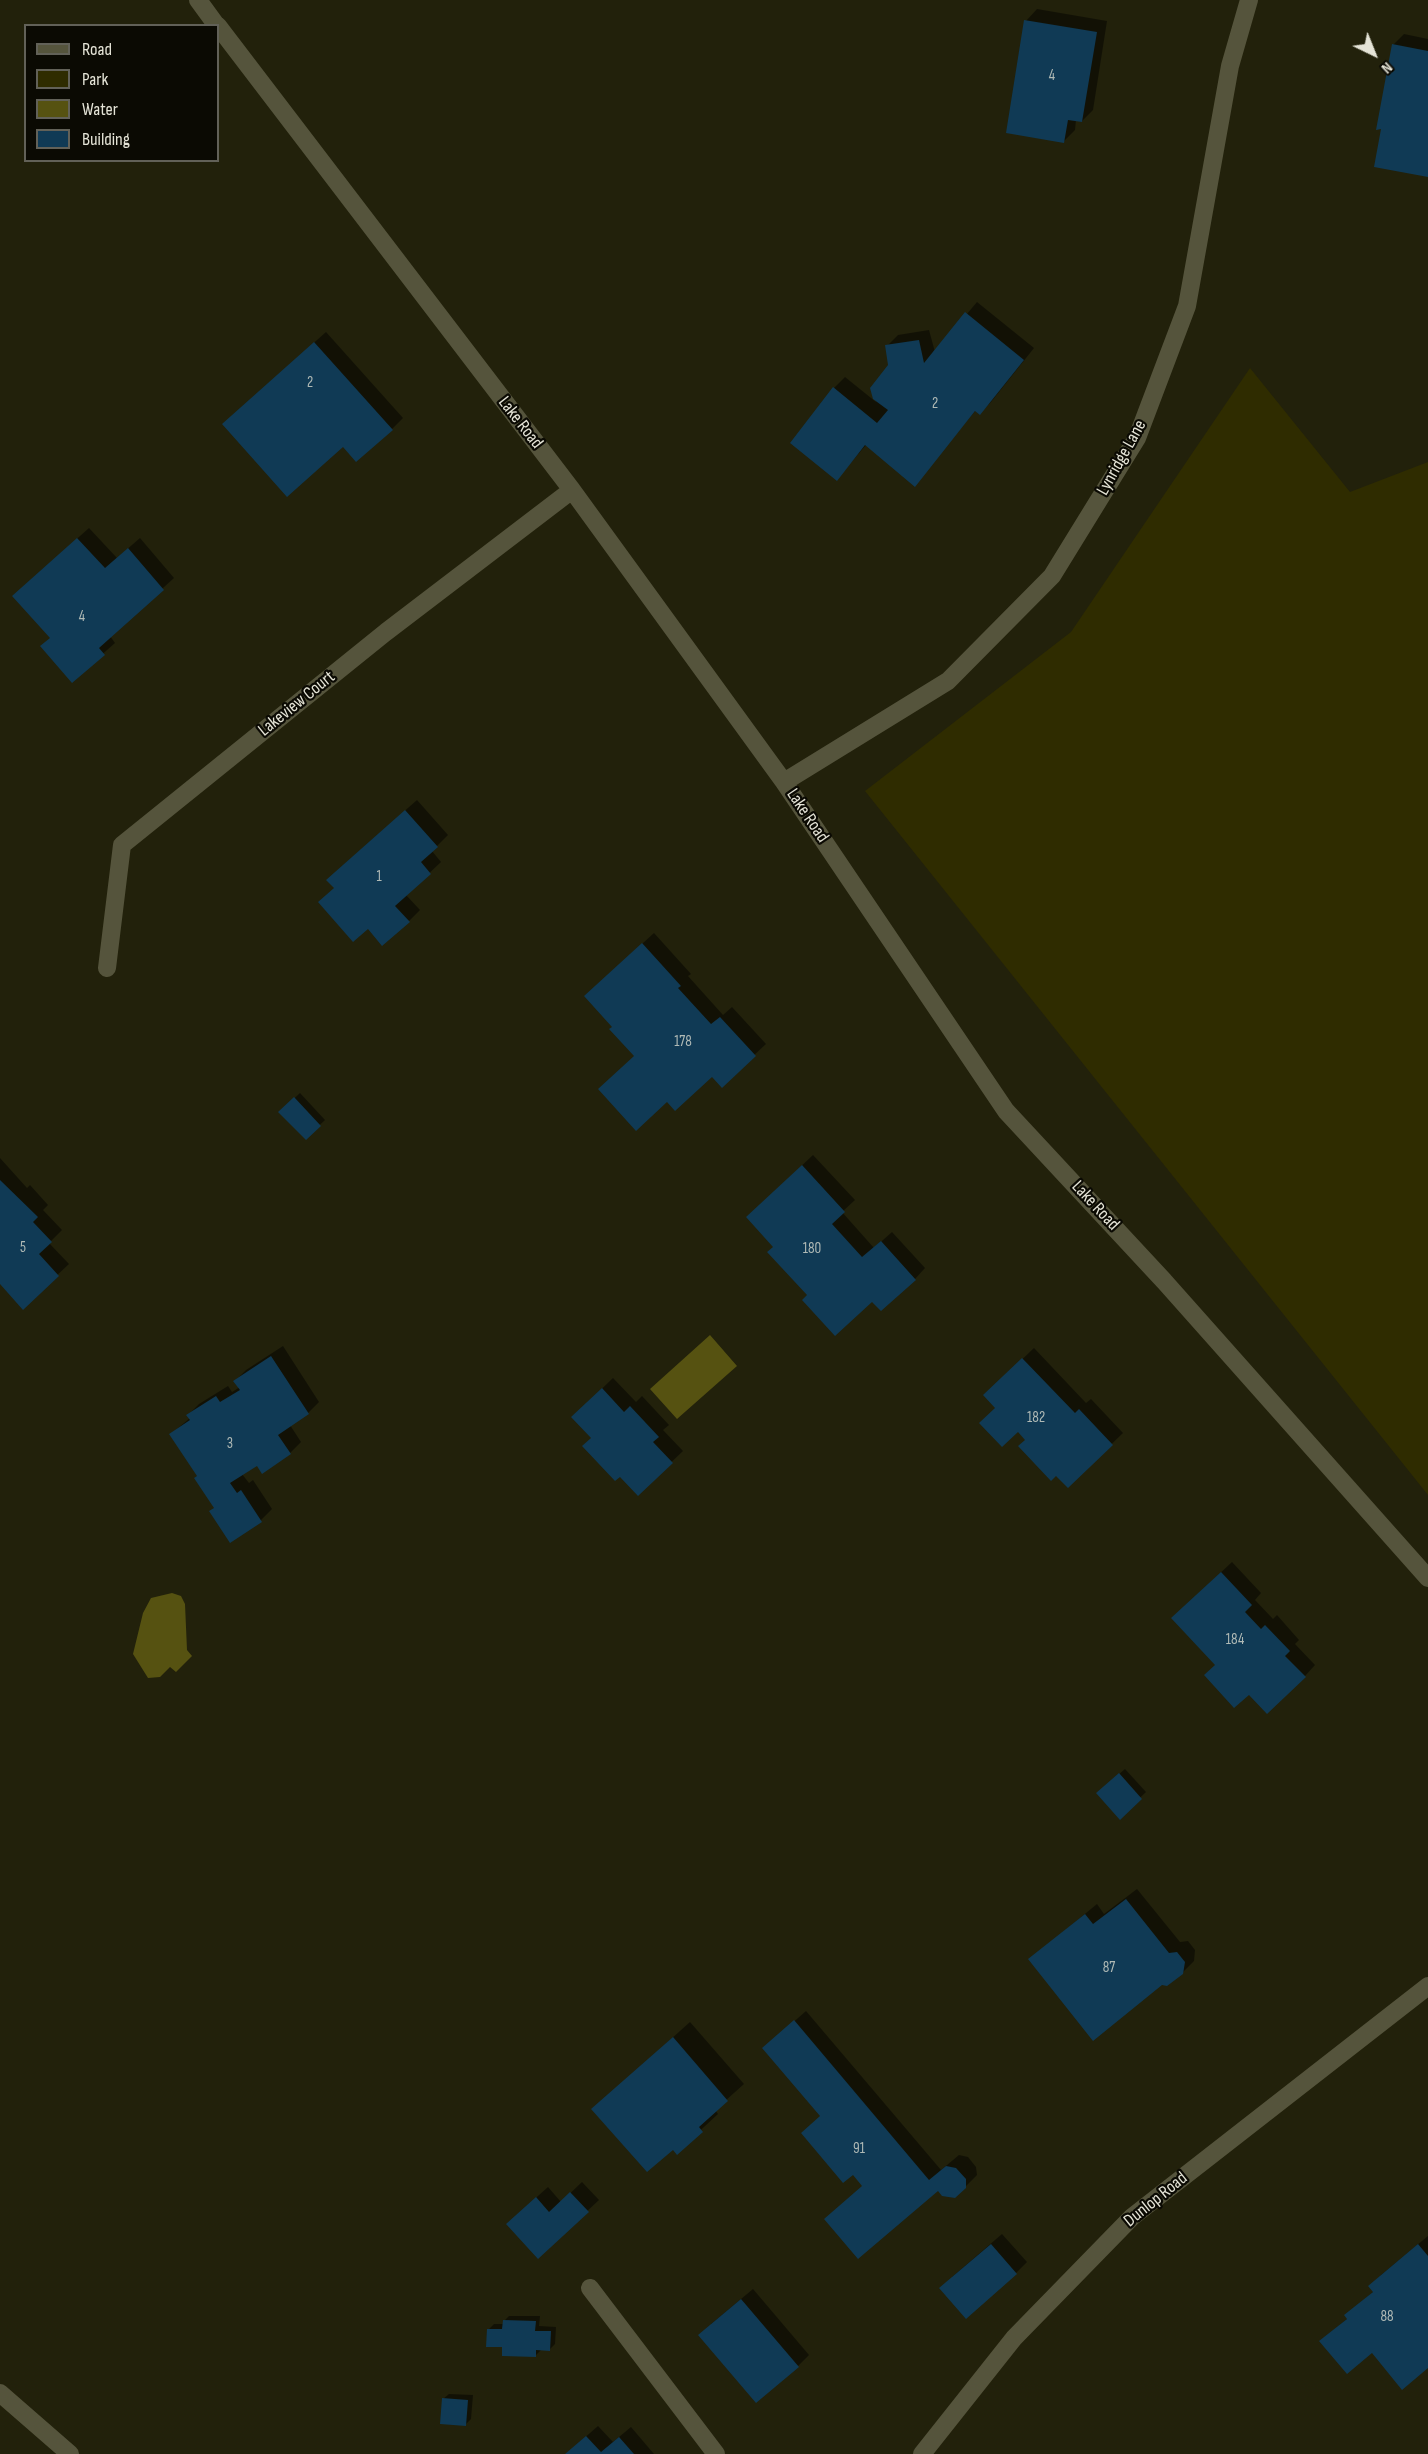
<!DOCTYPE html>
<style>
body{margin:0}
#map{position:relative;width:1428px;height:2454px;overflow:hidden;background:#22210b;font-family:"Sofia Sans Condensed",sans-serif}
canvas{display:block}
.legend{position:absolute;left:24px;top:24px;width:195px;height:138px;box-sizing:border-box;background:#0b0a03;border:2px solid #626158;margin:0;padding:8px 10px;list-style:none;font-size:18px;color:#e5e4d7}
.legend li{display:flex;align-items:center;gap:12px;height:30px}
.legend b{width:30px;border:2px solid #626158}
.north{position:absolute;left:1344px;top:24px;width:60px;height:60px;-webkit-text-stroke:4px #0b0a03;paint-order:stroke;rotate:137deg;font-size:16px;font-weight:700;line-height:24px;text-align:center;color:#e5e4d7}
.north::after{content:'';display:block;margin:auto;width:21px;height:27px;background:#e5e4d7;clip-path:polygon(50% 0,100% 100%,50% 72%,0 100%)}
</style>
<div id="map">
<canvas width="1428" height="2454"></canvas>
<ul class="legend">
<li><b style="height:8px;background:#55543c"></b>Road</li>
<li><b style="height:16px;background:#2f2c00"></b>Park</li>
<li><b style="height:16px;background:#565211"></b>Water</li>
<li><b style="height:16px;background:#103a55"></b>Building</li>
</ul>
<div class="north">N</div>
</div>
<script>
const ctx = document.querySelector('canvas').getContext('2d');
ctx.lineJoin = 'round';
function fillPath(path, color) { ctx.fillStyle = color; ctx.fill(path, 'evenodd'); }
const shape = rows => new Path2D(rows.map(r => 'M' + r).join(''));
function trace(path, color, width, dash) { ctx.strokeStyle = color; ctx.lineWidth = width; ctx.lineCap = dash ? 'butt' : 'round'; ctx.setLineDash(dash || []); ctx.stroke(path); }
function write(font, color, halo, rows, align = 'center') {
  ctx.font = font + ' "Sofia Sans Condensed",sans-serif'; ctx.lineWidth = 4.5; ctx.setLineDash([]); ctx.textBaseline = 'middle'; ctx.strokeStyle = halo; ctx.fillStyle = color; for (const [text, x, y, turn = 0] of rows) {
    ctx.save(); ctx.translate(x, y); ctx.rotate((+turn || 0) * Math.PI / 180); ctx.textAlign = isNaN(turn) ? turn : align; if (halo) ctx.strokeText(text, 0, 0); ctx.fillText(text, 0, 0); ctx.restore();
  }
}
const green = shape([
 [1250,368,1350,492,1428,462,1428,1495,865,791,1071,632]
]);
const water = shape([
 [710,1335,737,1366,677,1419,650,1389],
 [172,1593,181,1596,185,1604,187,1650,192,1656,176,1672,170,1667,160,1677,148,1678,133,1654,143,1613,151,1598]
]);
const shadow = shape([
 [1037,9,1107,21,1093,110,1082,121,1076,120,1075,130,1064,141,1026,21],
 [1404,34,1428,39,1428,176,1383,127,1393,45],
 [977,302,1034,348,991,402,980,413,976,410,915,484,866,445,837,479,834,388,845,377,876,402,871,389,889,366,887,346,898,335,929,330,935,352],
 [326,332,403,418,392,429,343,445,235,413],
 [89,528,117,558,140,538,174,578,110,636,115,643,72,681,25,585],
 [417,800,448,835,432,851,441,862,406,895,420,910,409,921,335,887,339,869],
 [654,933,691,974,688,976,723,1015,732,1007,766,1044,722,1085,712,1075,636,1055,614,1027,597,985],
 [300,1093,325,1120,306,1138,280,1112],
 [813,1155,855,1200,842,1212,874,1248,892,1232,925,1268,915,1279,872,1300,809,1295,775,1247,759,1206],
 [0,1158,27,1188,30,1185,48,1205,43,1210,62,1230,49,1243,69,1264,23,1307,0,1282],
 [283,1346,319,1402,308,1413,290,1425,301,1442,290,1453,258,1464,242,1474,249,1483,253,1480,272,1509,261,1520,230,1540,198,1475,171,1434,190,1418,188,1415,199,1404,228,1386,232,1392,240,1387,235,1381,246,1370],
 [1034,1348,1086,1403,1091,1399,1123,1433,1068,1486,985,1395],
 [613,1378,636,1402,642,1396,669,1425,663,1430,683,1451,638,1494,592,1438,584,1406],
 [1232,1562,1261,1593,1255,1600,1273,1619,1277,1615,1299,1640,1295,1644,1315,1665,1305,1676,1249,1692,1216,1665,1184,1607],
 [1125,1769,1146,1792,1120,1817,1103,1788],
 [1137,1889,1180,1942,1188,1941,1195,1950,1194,1961,1182,1973,1030,1959,1097,1904,1104,1914],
 [806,2011,941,2170,959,2155,968,2157,976,2167,977,2175,965,2187,938,2189,864,2185,821,2115,764,2048],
 [690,2022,744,2084,715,2110,718,2114,677,2152,673,2147,593,2109],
 [582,2182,599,2200,538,2257,519,2213,548,2187,561,2202],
 [1002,2234,1027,2262,1016,2273,952,2277],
 [1428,2236,1428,2366,1372,2351,1321,2341,1348,2318,1346,2315,1374,2291,1370,2286,1381,2275],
 [753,2289,809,2355,798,2366,711,2324],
 [509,2316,540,2316,539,2326,556,2327,555,2344,550,2349,541,2350,536,2355,504,2346,489,2329,494,2324,504,2324,504,2321],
 [449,2394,473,2395,471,2419,466,2424,443,2399],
 [598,2426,613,2442,631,2427,654,2454,566,2454]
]);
const building = shape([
 [1024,20,1097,32,1082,122,1068,120,1064,143,1006,133],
 [1392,44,1428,51,1428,177,1374,167,1381,129,1376,130],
 [965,312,1024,360,980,415,975,411,915,487,865,445,837,481,790,443,833,387,877,423,888,410,873,399,870,388,888,365,885,345,919,340,924,363],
 [314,342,393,430,356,462,343,447,287,497,222,424],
 [77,538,105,568,128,548,164,590,99,648,105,655,72,683,40,646,50,638,12,596],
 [405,810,438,847,421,862,431,874,395,906,410,922,382,946,368,929,353,942,318,902,334,888,326,880],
 [642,943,681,986,678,988,711,1024,720,1017,756,1056,722,1088,712,1077,675,1111,667,1102,636,1131,598,1089,634,1056,609,1029,612,1027,584,996],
 [294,1097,321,1126,306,1140,278,1112],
 [802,1165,845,1212,832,1224,862,1257,881,1241,916,1280,881,1311,872,1302,835,1336,802,1300,807,1295,767,1252,773,1247,746,1217],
 [0,1180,38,1217,33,1222,52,1242,39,1254,59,1276,23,1310,0,1284],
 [271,1356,309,1414,278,1435,291,1454,262,1474,257,1466,230,1483,237,1493,241,1490,262,1522,230,1543,209,1511,214,1508,194,1478,197,1476,169,1434,190,1420,186,1415,216,1396,220,1402,240,1390,233,1381],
 [1022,1358,1075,1413,1079,1409,1113,1445,1068,1488,1056,1476,1051,1481,1018,1446,1025,1440,1018,1432,1002,1447,979,1423,995,1408,983,1395],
 [602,1388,624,1412,630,1406,659,1437,653,1442,673,1463,638,1496,620,1477,615,1481,582,1446,591,1438,571,1417],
 [1221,1572,1252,1605,1245,1612,1261,1629,1265,1625,1290,1651,1285,1656,1306,1677,1267,1714,1249,1695,1234,1708,1204,1675,1215,1665,1171,1618],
 [1119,1773,1142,1799,1120,1820,1096,1793],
 [1126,1899,1169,1953,1177,1952,1185,1962,1183,1974,1167,1986,1162,1985,1093,2041,1028,1959,1085,1914,1093,1924],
 [794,2020,929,2180,946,2166,956,2168,966,2179,966,2188,955,2198,942,2196,938,2191,858,2259,824,2219,862,2186,853,2175,843,2183,801,2133,820,2116,762,2048],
 [673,2037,728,2101,699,2127,703,2132,677,2155,673,2150,647,2172,591,2109],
 [570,2192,589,2212,538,2259,506,2224,536,2197,549,2212],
 [991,2244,1017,2274,966,2319,939,2288],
 [1418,2244,1428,2256,1428,2368,1402,2390,1372,2353,1347,2374,1319,2341,1347,2319,1344,2315,1373,2292,1368,2286],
 [741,2299,799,2367,756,2403,698,2335],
 [503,2320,536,2321,535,2331,551,2331,550,2351,536,2350,536,2357,502,2356,502,2347,486,2347,487,2329,502,2329],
 [442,2398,468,2400,466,2426,440,2424],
 [586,2436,601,2452,619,2437,634,2454,565,2454]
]);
const lane = shape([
 [590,2288,716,2454],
 [0,2393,70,2454]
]);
const street = shape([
 [198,0,217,26],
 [218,26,572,490,784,782,1006,1111,1164,1281,1428,1578],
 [784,782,948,681,1052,576,1137,438,1187,306,1230,66,1249,0],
 [107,968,122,845,386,632,572,490],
 [922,2454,1014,2338,1132,2217,1428,1986]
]);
const numberNames = [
 ["4",1052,76],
 ["2",310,383],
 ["2",935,404],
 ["4",82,617],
 ["1",379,877],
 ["178",683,1042],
 ["5",23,1248],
 ["180",812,1249],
 ["182",1036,1418],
 ["3",230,1444],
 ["184",1235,1640],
 ["87",1109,1968],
 ["91",859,2149],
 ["88",1387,2317]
];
const streetNames = [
 ["Lake Road",520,423,52],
 ["Lynridge Lane",1122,458,-61],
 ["Lakeview Court",297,704,-39],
 ["Lake Road",807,816,56],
 ["Lake Road",1095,1206,47],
 ["Dunlop Road",1156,2200,-39]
];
fillPath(green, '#2f2c00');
fillPath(water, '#565211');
fillPath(shadow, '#0007');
fillPath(building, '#103a55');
trace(lane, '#55543c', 18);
trace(street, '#55543c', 18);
write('15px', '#b0bab6', null, numberNames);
write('18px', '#e5e4d7', '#0b0a03', streetNames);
</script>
